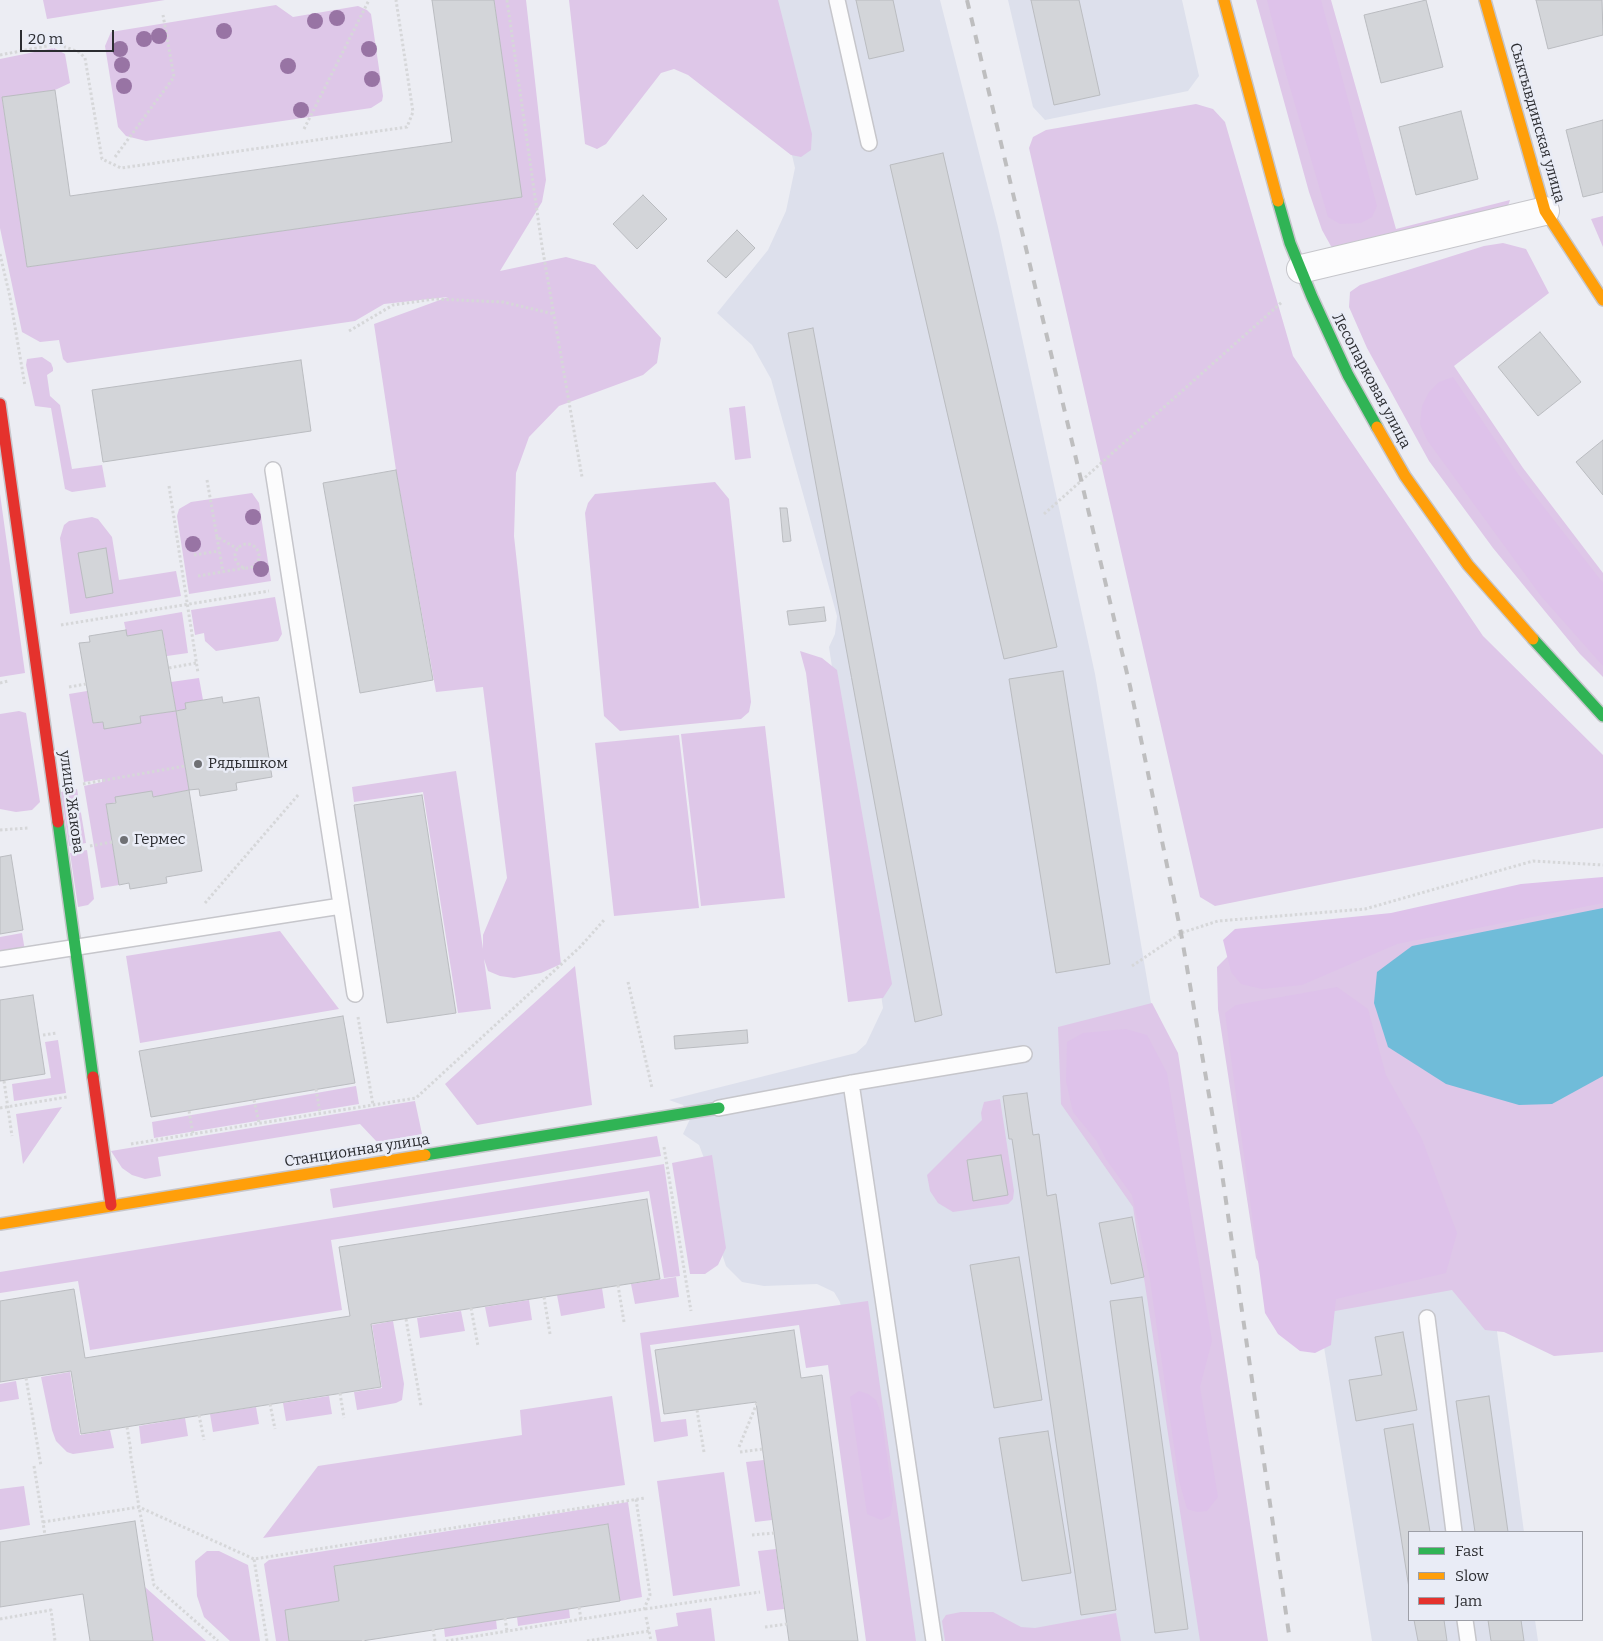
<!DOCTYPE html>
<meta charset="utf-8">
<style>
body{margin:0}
#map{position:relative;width:1603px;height:1641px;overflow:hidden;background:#ecedf3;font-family:Bitter,serif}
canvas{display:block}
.legend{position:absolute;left:1408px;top:1531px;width:175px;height:90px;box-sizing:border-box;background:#e9ecf6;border:1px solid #9d9fa7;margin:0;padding:6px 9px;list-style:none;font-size:15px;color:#2b2c30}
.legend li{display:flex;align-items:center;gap:10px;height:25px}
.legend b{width:25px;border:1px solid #9d9fa7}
.scale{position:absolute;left:20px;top:30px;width:94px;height:22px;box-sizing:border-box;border:2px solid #2b2c30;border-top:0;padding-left:6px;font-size:15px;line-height:18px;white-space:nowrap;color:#2b2c30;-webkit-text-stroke:4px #e9ecf6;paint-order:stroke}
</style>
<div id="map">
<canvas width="1603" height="1641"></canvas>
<ul class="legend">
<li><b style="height:6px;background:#30b455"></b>Fast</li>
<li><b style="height:6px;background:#ff9f0a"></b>Slow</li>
<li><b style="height:6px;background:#e5322d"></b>Jam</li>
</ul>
<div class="scale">20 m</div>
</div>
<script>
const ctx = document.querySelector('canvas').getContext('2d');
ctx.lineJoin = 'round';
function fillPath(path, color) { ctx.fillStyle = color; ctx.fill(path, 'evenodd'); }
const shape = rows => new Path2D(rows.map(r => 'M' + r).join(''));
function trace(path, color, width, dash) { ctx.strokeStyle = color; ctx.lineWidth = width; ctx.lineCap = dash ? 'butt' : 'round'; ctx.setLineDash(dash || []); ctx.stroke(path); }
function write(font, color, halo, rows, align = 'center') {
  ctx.font = font + ' Bitter,serif'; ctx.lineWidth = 5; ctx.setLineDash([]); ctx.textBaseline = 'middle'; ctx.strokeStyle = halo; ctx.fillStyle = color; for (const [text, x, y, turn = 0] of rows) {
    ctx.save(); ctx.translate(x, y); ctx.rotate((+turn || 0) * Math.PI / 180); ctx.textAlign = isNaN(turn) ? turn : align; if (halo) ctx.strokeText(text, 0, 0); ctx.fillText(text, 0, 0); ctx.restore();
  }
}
const built = shape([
 [746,0,940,0,998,227,1095,674,1159,1050,1247,1641,893,1641,840,1302,834,1292,817,1284,764,1286,742,1282,726,1266,721,1251,709,1171,699,1145,683,1134,690,1119,683,1105,669,1100,856,1053,866,1044,883,1008,829,647,835,634,837,616,771,379,752,345,717,313,768,250,786,211,795,168,788,138],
 [1008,0,1182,0,1199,76,1188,91,1045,120,1033,107],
 [1489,1272,1524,1532,1409,1532,1409,1620,1535,1620,1538,1641,1372,1641,1316,1298]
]);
const green = shape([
 [43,0,165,0,47,19],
 [494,0,526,0,546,180,542,202,500,271,566,257,595,265,661,338,657,363,643,375,559,406,529,437,516,473,514,536,561,964,541,973,514,978,500,976,488,971,484,959,491,1009,458,1013,423,792,354,802,352,787,456,771,483,949,483,935,507,878,483,687,436,692,396,470,374,324,448,297,384,304,355,321,67,363,63,359,59,340,40,342,22,332,0,228,0,59,54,48,65,54,70,83,55,90,2,98,27,267,521,197],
 [569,0,778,0,812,134,811,150,801,157,791,155,688,75,674,69,661,73,606,144,597,149,585,144],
 [1256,0,1331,0,1396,229,1510,200,1507,209,1332,248,1322,230,1309,192],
 [276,5,293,17,358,6,367,10,371,14,383,96,382,101,371,108,146,141,126,136,118,127,105,46,111,32],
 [1196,104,1213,109,1225,122,1293,356,1483,636,1603,755,1603,828,1215,906,1200,897,1029,148,1033,137,1046,130],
 [1603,216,1603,247,1591,219],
 [1503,243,1526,249,1549,293,1454,366,1523,468,1603,573,1603,677,1580,654,1493,548,1429,461,1367,348,1349,307,1350,292,1360,285,1484,246],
 [42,357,51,363,53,368,53,371,47,375,50,396,60,405,72,469,102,465,106,487,72,492,65,489,51,408,35,406,26,365,27,359],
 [745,406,751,458,735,460,729,408],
 [715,482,729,499,751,702,749,712,741,719,620,731,604,716,585,513,588,503,595,494],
 [252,493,259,503,271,581,189,594,177,516,179,509,191,502],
 [0,494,25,673,0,677],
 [92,517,98,519,112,537,119,580,176,571,181,596,70,614,60,538,64,525,69,521],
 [275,597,282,634,278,641,216,651,205,641,204,633,195,635,191,610],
 [182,612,188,653,167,656,162,630,127,636,124,622],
 [800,651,822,658,837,670,892,984,883,998,848,1002,806,673],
 [87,691,93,723,103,722,104,728,140,716,176,711,189,790,153,797,152,791,106,805,119,885,101,888,84,786,102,782,102,779,84,782,69,694],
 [19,711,26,713,40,802,32,810,16,812,0,809,0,714],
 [765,726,785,898,701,906,681,734],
 [679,735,699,908,614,916,595,743],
 [77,789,86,843,69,846,61,792],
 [87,850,94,899,88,905,78,907,70,853],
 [1603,883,1603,1352,1554,1356,1504,1332,1485,1330,1452,1290,1324,1313,1268,1279,1256,1258,1218,1009,1217,967,1232,952],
 [280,931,339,1009,140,1043,126,956],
 [22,933,25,951,0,955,0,937],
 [575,966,592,1105,477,1125,445,1084],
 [1152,1003,1178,1053,1268,1641,1200,1641,1133,1207,1061,1104,1058,1027],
 [58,1040,66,1093,14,1101,12,1084,51,1078,45,1042],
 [356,1086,359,1104,154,1138,152,1122],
 [1000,1099,1014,1191,1013,1199,1008,1204,953,1212,938,1203,930,1191,927,1175,982,1120,981,1113,984,1102],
 [415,1101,422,1134,377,1142,360,1124,158,1157,161,1176,145,1179,132,1175,122,1168,111,1151],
 [62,1107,23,1164,16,1114],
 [657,1136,661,1156,333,1208,330,1189],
 [712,1155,726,1248,718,1265,705,1274,690,1274,672,1163],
 [664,1164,680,1276,664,1278,649,1191,331,1240,342,1310,90,1350,78,1281,0,1293,0,1272],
 [676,1277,679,1297,635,1304,631,1284],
 [602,1288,605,1308,561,1316,557,1295],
 [529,1300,532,1320,489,1327,485,1307],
 [868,1301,916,1641,866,1641,828,1365,806,1368,799,1325,650,1345,661,1422,686,1419,688,1436,654,1442,640,1333],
 [461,1311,465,1331,420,1338,417,1318],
 [393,1321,404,1384,402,1400,396,1403,357,1410,354,1392,382,1388,372,1325],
 [70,1372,80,1435,110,1430,114,1448,73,1454,67,1452,56,1441,52,1430,41,1377],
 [16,1381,19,1399,0,1402,0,1384],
 [329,1396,332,1414,286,1421,283,1403],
 [612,1396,625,1485,263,1538,318,1466,522,1435,520,1410],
 [256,1407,259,1424,213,1432,210,1414],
 [185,1418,188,1436,141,1444,139,1426],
 [764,1460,772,1520,755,1522,746,1462],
 [724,1472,740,1586,673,1596,657,1481],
 [24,1486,30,1525,0,1530,0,1489],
 [628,1502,642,1597,620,1601,608,1524,334,1566,339,1601,285,1610,289,1641,276,1641,264,1564,269,1560],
 [776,1549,784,1609,767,1611,758,1551],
 [207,1551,219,1551,248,1565,260,1641,230,1641,204,1617,197,1596,195,1561],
 [145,1587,206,1641,153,1641],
 [711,1608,715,1641,657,1641,655,1630,678,1626,676,1613],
 [569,1609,570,1618,518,1626,517,1617],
 [961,1612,993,1612,1021,1627,1035,1628,1116,1613,1121,1641,945,1641,942,1621,946,1615],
 [496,1620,497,1629,445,1637,444,1628]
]);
const forest = shape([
 [1267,0,1321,0,1377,206,1372,217,1361,223,1340,224,1328,217,1286,74],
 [1453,377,1518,474,1603,583,1603,666,1541,596,1427,440,1420,424,1422,406,1429,392,1439,382],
 [199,678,203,700,186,703,186,709,176,711,171,682],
 [1603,877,1603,903,1397,944,1302,985,1262,989,1241,984,1231,972,1223,940,1235,929,1391,913,1521,884],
 [1337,987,1368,1009,1386,1075,1422,1139,1457,1233,1446,1273,1336,1299,1331,1345,1315,1353,1300,1351,1278,1334,1265,1313,1225,1013,1236,1005],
 [1126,1029,1147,1035,1167,1073,1212,1341,1200,1387,1218,1497,1207,1511,1197,1512,1187,1509,1179,1481,1150,1280,1132,1195,1105,1158,1096,1140,1073,1112,1066,1081,1067,1042,1083,1033],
 [859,1391,868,1394,876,1400,881,1413,893,1499,890,1516,881,1520,867,1514,850,1397]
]);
const water = shape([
 [1603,908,1603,1076,1552,1104,1519,1105,1446,1084,1388,1047,1374,1003,1377,972,1412,946]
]);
const building = shape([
 [432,0,494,0,522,197,27,267,2,97,55,90,70,196,452,142,432,0],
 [856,0,893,0,904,51,869,59,856,0],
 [1031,0,1079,0,1100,95,1054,105,1031,0],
 [1426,0,1443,67,1381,83,1364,15,1426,0],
 [1536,0,1602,0,1603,35,1548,49,1536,0],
 [1461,111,1478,179,1416,195,1399,127,1461,111],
 [1603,120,1603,192,1583,197,1566,130,1603,120],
 [943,153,1057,647,1004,659,890,165,943,153],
 [643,195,667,219,637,249,613,224,643,195],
 [737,230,755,248,726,278,707,261,737,230],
 [813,328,942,1015,915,1022,788,333,813,328],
 [1540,332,1581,382,1538,416,1498,367,1540,332],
 [301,360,311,431,103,462,92,390,301,360],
 [1603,440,1603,495,1576,462,1603,440],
 [396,470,433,680,360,693,323,483,396,470],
 [780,508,787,508,791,541,783,542,780,508],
 [106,548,113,593,86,598,78,553,106,548],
 [824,607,826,621,789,625,787,611,824,607],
 [126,630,127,636,162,630,176,711,140,716,141,723,104,729,103,722,93,723,79,643,90,642,89,636,126,630],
 [1063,671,1110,964,1056,973,1009,679,1063,671],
 [222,697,223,703,259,697,272,777,236,783,237,790,200,796,199,789,189,790,176,711,186,709,185,703,222,697],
 [189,790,202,871,166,877,167,883,130,889,129,883,119,885,106,804,116,803,115,797,152,791,153,797,189,790],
 [422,795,456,1013,387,1023,354,805,422,795],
 [11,855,23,930,0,934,0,857,11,855],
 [33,995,45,1074,0,1081,0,1000,33,995],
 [343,1016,355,1083,151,1117,139,1051,343,1016],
 [747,1030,748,1043,675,1049,674,1036,747,1030],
 [1027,1093,1033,1135,1039,1134,1047,1196,1056,1194,1116,1610,1081,1615,1012,1139,1009,1139,1003,1096,1027,1093],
 [1001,1155,1008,1195,973,1201,967,1160,1001,1155],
 [647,1199,660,1279,371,1324,381,1387,81,1434,71,1371,0,1382,0,1301,74,1289,85,1358,350,1316,339,1247,647,1199],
 [1132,1217,1144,1277,1111,1284,1099,1223,1132,1217],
 [1019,1257,1042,1400,994,1408,970,1265,1019,1257],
 [1142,1297,1188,1629,1155,1633,1110,1301,1142,1297],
 [794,1330,801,1378,822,1375,858,1641,789,1641,756,1402,664,1414,655,1350,794,1330],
 [1403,1332,1417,1410,1356,1421,1349,1380,1382,1375,1375,1337,1403,1332],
 [1489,1396,1508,1532,1475,1532,1456,1401,1489,1396],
 [1413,1424,1430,1532,1409,1532,1409,1588,1384,1429,1413,1424],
 [1048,1431,1071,1573,1022,1581,999,1438,1048,1431],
 [135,1521,153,1641,90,1641,83,1594,0,1607,0,1542,135,1521],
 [608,1524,620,1601,362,1641,289,1641,285,1610,339,1601,334,1566,608,1524],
 [1414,1620,1444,1620,1447,1641,1418,1641,1414,1620],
 [1488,1620,1521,1620,1524,1641,1491,1641,1488,1620]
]);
const path = shape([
 [507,0,542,246,582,477],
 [0,55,57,44,79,52,85,58,102,159,121,168,407,127,413,112,396,0],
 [304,129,369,0],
 [115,157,174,77,163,15],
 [0,254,10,297,25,386],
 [349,331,393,305,434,299,503,302,554,314],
 [207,480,217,537,238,549],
 [169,486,198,673],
 [1044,514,1282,302],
 [217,537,223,572],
 '235 556a12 12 0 1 1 24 0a12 12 0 1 1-24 0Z',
 [194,555,219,551],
 [198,576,245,568],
 [61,625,269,591],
 [169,668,196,663],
 [0,683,8,681],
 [69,687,86,684],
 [83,784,185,766],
 [0,830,28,828],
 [90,846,112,842],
 [205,903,299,794],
 [1132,966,1181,933,1218,921,1365,909,1533,861,1603,865],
 [628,982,652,1088],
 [358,1017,373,1105],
 [43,1035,57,1033],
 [4,1081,12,1136],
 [316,1089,320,1113],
 [254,1100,259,1123],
 [0,1108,67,1097],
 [189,1111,193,1134],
 [131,1144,416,1098,580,947,605,919],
 [664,1147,691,1311],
 [618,1285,624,1322],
 [544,1297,550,1334],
 [471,1308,478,1346],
 [406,1319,421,1406],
 [26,1378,41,1466],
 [340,1393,344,1418],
 [270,1404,275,1429],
 [697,1410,704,1452],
 [199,1415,204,1440],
 [127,1427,131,1451],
 [739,1447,757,1403],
 [130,1451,139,1507,254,1559],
 [740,1452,763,1449],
 [34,1466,45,1535],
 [43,1522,139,1507,154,1585,218,1641],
 [752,1535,774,1533],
 [579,1607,581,1619],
 [645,1609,760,1592],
 [646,1617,651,1641],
 [505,1618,507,1631],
 [0,1619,51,1610,55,1641],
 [765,1627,787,1624],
 [433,1629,435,1641],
 [362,1640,366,1641],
 [267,1641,254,1559,645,1498],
 [446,1641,644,1609,650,1595,636,1499],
 [587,1641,649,1631]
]);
const lane = shape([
 [837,0,869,143],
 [273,470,355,994],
 [0,959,341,906],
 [851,1083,934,1641],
 [719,1108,851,1083,1024,1054],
 [1427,1318,1454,1532],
 [1465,1620,1468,1641]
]);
const street = shape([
 [1301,269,1545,211]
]);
const fast = shape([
 [1278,201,1290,243,1312,297,1348,375,1377,427],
 [1533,639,1603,716],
 [58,822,93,1077],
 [425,1155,719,1108]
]);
const slow = shape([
 [1224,0,1278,201],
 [1485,0,1545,211,1603,300],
 [1377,427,1405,476,1468,565,1533,639],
 [0,1224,425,1155]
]);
const jam = shape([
 [0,404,58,822],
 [93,1077,111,1205]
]);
const rail = shape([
 [967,0,1130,686,1181,933,1219,1153,1290,1641]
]);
const trees = [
 [337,18],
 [315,21],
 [224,31],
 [159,36],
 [144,39],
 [120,49],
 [369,49],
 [122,65],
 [288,66],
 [372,79],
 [124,86],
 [301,110],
 [253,517],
 [193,544],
 [261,569]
];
const markers = [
 [198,764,5,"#6f7074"],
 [124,840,5,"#6f7074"]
];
const streetNames = [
 ["Сыктывдинская улица",1537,123,74],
 ["Лесопарковая улица",1371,381,62],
 ["улица Жакова",71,802,82],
 ["Станционная улица",357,1151,-9]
];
const poiNames = [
 ["Рядышком",208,764],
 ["Гермес",134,840]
];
fillPath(built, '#dde0ec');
fillPath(green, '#dec7e8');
fillPath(forest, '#dec2ea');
fillPath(water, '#70bcd9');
fillPath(building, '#d3d5d9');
trace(building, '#babcc0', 1);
trace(lane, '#c6c6cb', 18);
trace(street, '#c6c6cb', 30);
trace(fast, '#c6c6cb', 14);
trace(slow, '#c6c6cb', 14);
trace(jam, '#c6c6cb', 14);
trace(path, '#d6d7d9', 3, [2.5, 2.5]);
trace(lane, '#fcfcfd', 15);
trace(street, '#fcfcfd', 28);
trace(fast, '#30b455', 11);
trace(slow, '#ff9f0a', 11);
trace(jam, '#e5322d', 11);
trace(rail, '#bebebf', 4, [9, 9]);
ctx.fillStyle = '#9874a4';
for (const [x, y] of trees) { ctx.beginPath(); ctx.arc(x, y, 8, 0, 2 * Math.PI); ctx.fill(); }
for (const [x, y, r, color] of markers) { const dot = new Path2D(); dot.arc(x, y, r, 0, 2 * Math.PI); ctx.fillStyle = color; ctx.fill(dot); trace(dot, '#e9ecf6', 2); }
write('15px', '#2b2c30', '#e9ecf6', streetNames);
write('15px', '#2b2c30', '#e9ecf6', poiNames, 'left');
</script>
